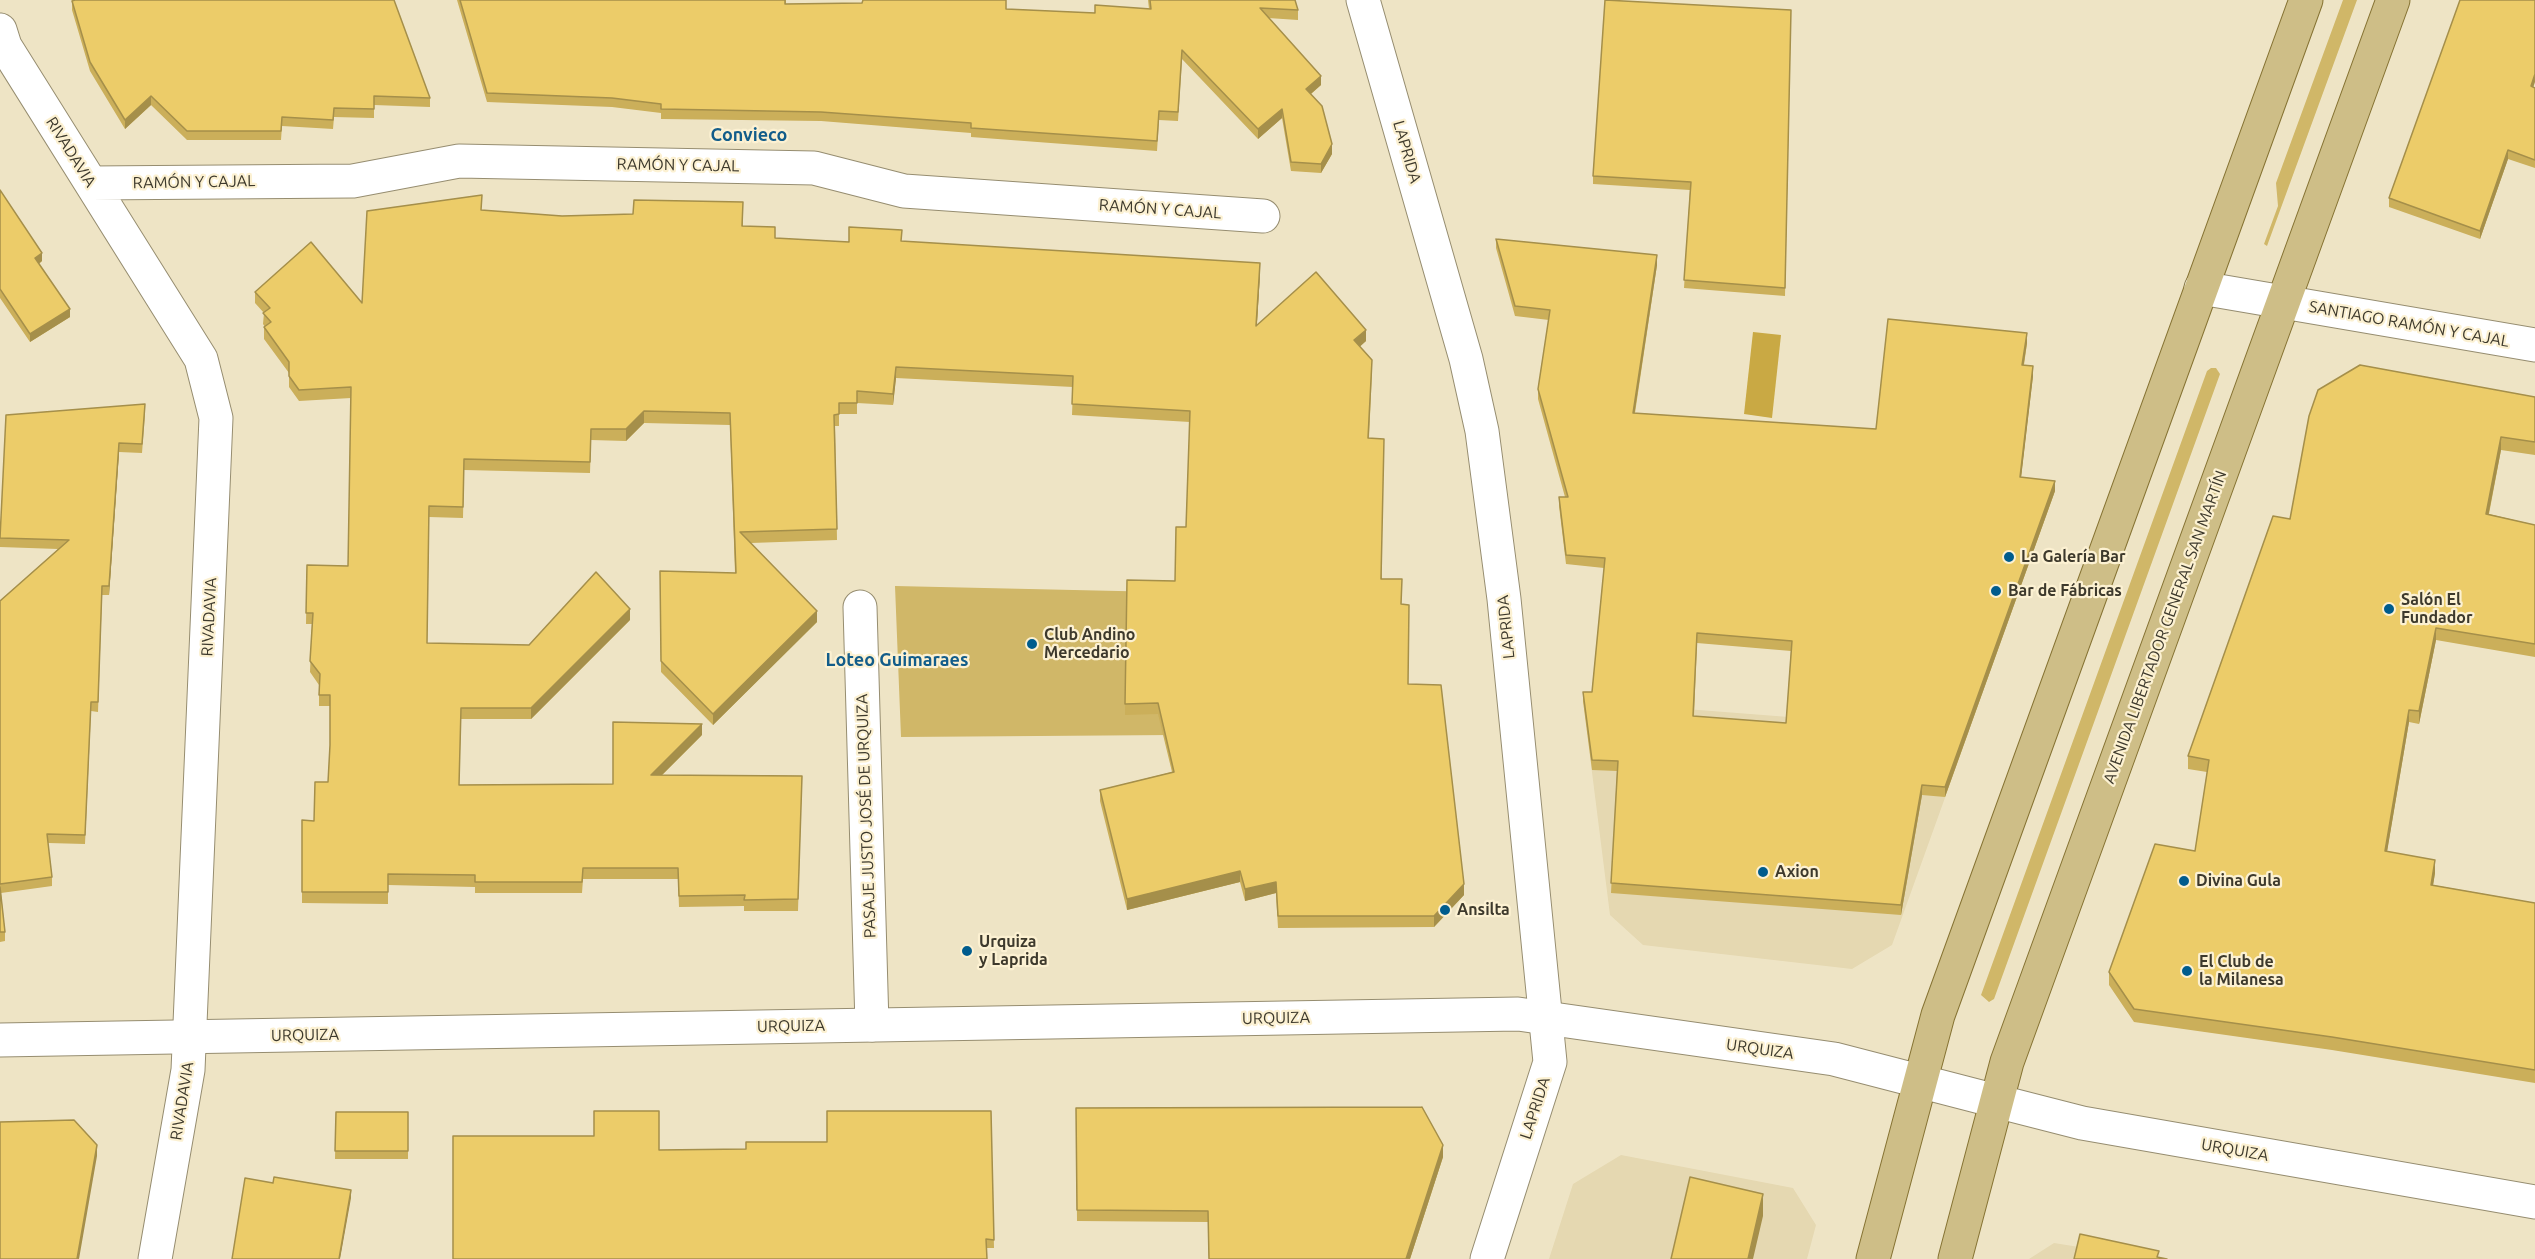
<!DOCTYPE html>
<meta charset="utf-8">
<style>
body{margin:0}
canvas{display:block;background:#eee4c5}
</style>
<canvas width="2535" height="1259"></canvas>
<script>
const ctx = document.querySelector('canvas').getContext('2d');
ctx.lineJoin = 'round';
function fillPath(path, color) { ctx.fillStyle = color; ctx.fill(path, 'evenodd'); }
const shape = rows => new Path2D(rows.map(r => 'M' + r).join(''));
function trace(path, color, width, dash) { ctx.strokeStyle = color; ctx.lineWidth = width; ctx.lineCap = dash ? 'butt' : 'round'; ctx.setLineDash(dash || []); ctx.stroke(path); }
function write(font, color, halo, rows, align = 'center') {
  ctx.font = font + ' Ubuntu,sans-serif'; ctx.lineWidth = 4.5; ctx.setLineDash([]); ctx.textBaseline = 'middle'; ctx.strokeStyle = halo; ctx.fillStyle = color; for (const [text, x, y, turn = 0] of rows) {
    ctx.save(); ctx.translate(x, y); ctx.rotate((+turn || 0) * Math.PI / 180); ctx.textAlign = isNaN(turn) ? turn : align; if (halo) ctx.strokeText(text, 0, 0); ctx.fillText(text, 0, 0); ctx.restore();
  }
}
const built = shape([
 [1583,701,1969,731,1892,945,1852,969,1643,945,1610,915],
 [1621,1155,1793,1188,1816,1225,1807,1259,1549,1259,1573,1184],
 [2054,1243,2154,1259,2029,1259]
]);
const green = shape([
 [2343,0,2357,0,2267,246,2264,244,2278,206,2276,183],
 [2211,368,2216,368,2220,374,1994,999,1989,1002,1981,995,2207,371],
 [895,586,1163,592,1173,735,901,737]
]);
const water = shape([
 [1753,332,1781,335,1772,418,1744,414]
]);
const minor = shape([
 [1363,0,1466,359,1482,431,1504,599,1550,1062,1487,1259],
 [0,30,5,46,201,359,216,418,188,1070,155,1259],
 [91,183,353,181,459,161,814,168,904,191,1263,216],
 [2201,288,2535,345],
 [860,607,872,1025],
 [1996,1101,2082,1123,2535,1202]
]);
const tertiary = shape([
 [0,1040,1518,1014,1834,1059,1996,1101]
]);
const primary = shape([
 [1873,1259,1938,1015,2306,0],
 [1955,1259,2007,1062,2393,0]
]);
const wall = shape([
 [457,0,786,0,786,4,1006,9,1095,13,1149,9,1148,0,1295,0,1298,10,1298,20,1268,18,1321,85,1311,94,1332,154,1321,173,1291,171,1282,118,1258,139,1182,59,1178,121,1159,120,1157,151,971,137,971,133,821,121,661,119,661,113,612,107,487,102],
 [72,1,430,98,430,107,374,105,374,118,334,117,333,129,282,126,281,140,187,140,151,105,125,129,90,71,72,10],
 [1791,10,1785,296,1684,288,1690,190,1593,184,1593,176],
 [2533,87,2535,88,2535,168,2508,159,2480,239,2389,207,2389,198],
 [0,190,42,261,39,264,70,317,30,342,0,298],
 [482,211,562,216,743,213,743,226,775,238,849,242,902,241,1260,274,1257,325,1366,341,1359,347,1372,372,1369,438,1382,579,1402,591,1401,604,1408,684,1464,895,1434,927,1278,928,1276,893,1245,901,1240,882,1127,910,1100,801,1100,790,1172,772,1158,714,1125,715,1127,580,1175,581,1186,527,1190,422,1072,415,1073,387,896,378,893,405,857,403,857,414,839,414,839,426,835,426,837,540,751,543,817,622,713,725,661,672,660,571,735,573,730,425,644,423,626,441,591,440,590,473,464,470,463,518,429,517,427,643,529,645,630,620,531,719,461,719,459,785,613,784,702,735,662,775,802,776,798,911,744,911,744,906,679,907,678,879,583,879,582,893,475,893,475,887,388,885,388,904,302,903,302,820,314,821,328,782,330,747,330,706,319,706,319,685,310,672,312,624,306,624,307,565,348,566,351,398,299,401,289,387,289,373,264,339,264,327,265,327,263,324,264,313,255,303,255,292,362,303],
 [1496,239,1657,265,1635,413,1876,429,2027,343,2024,365,2033,376,2021,477,2055,491,1945,797,1922,795,1901,915,1611,893,1617,771,1592,770,1583,701,1583,692,1592,692,1604,568,1566,564,1559,506,1559,497,1565,497,1538,399,1538,389,1549,320,1515,316,1496,248],
 [1697,643,1791,651,1786,723,1694,716],
 [2535,397,2535,455,2501,450,2489,514,2535,525,2535,657,2436,640,2419,724,2409,722,2387,851,2435,873,2433,885,2535,903,2535,1083,2332,1050,2134,1022,2109,985,2109,972,2195,851,2207,772,2188,769,2188,756,2290,519],
 [145,414,142,453,119,452,109,595,102,595,98,712,91,711,85,844,48,843,52,877,52,886,1,893,5,932,5,941,0,942,0,601,58,549,0,547,0,538],
 [1076,1108,1443,1157,1410,1259,1209,1259,1208,1222,1077,1221],
 [991,1111,994,1248,986,1248,659,1150,746,1149,827,1142],
 [336,1112,408,1112,408,1159,335,1159]
]);
const shadedWall = shape([
 [2535,74,2535,82,2531,94,2531,86],
 [1321,76,1321,85,1306,98,1306,89],
 [151,96,151,105,125,129,125,120],
 [1282,109,1282,118,1258,139,1258,129],
 [1332,144,1332,154,1321,173,1321,164],
 [2508,150,2508,159,2480,239,2480,231],
 [42,253,42,261,35,266,35,258],
 [1657,255,1657,265,1633,423,1633,413],
 [1260,263,1260,274,1256,337,1256,326],
 [70,309,70,317,30,342,30,334],
 [1366,330,1366,341,1354,352,1354,340],
 [2027,333,2027,343,2022,375,2022,365],
 [2033,366,2033,376,2020,487,2020,477],
 [896,367,896,378,893,405,893,394],
 [644,411,644,423,626,441,626,429],
 [2501,437,2501,450,2486,527,2486,514],
 [119,443,119,452,109,595,109,586],
 [2055,481,2055,491,1945,797,1945,787],
 [630,609,630,620,531,719,531,708],
 [817,611,817,622,713,725,713,714],
 [2436,628,2436,640,2419,724,2419,711],
 [2409,710,2409,722,2385,864,2385,851],
 [702,724,702,735,651,786,651,775],
 [1922,785,1922,795,1901,915,1901,905],
 [2435,860,2435,873,2431,898,2431,885],
 [1240,871,1240,882,1127,910,1127,899],
 [1276,882,1276,893,1245,901,1245,889],
 [1464,884,1464,895,1434,927,1434,916],
 [97,1145,97,1156,79,1259,77,1259],
 [1443,1145,1443,1157,1410,1259,1406,1259],
 [351,1190,351,1198,340,1259,339,1259],
 [1763,1194,1763,1216,1753,1259,1748,1259]
]);
const building = shape([
 [75,0,394,0,430,98,374,96,374,109,334,108,333,120,282,117,281,131,187,131,151,96,125,120,90,62,72,1,75,0],
 [460,0,785,0,785,4,862,3,863,0,1006,0,1006,9,1095,13,1095,5,1151,9,1150,0,1295,0,1298,10,1260,8,1321,76,1306,89,1322,106,1332,144,1321,164,1291,162,1282,109,1258,129,1182,50,1178,112,1159,111,1157,141,971,128,971,123,821,112,661,109,661,104,612,98,487,93,460,0],
 [1605,0,1791,10,1785,288,1684,280,1691,182,1593,176,1605,0],
 [2460,0,2535,0,2535,74,2531,86,2535,88,2535,160,2508,150,2480,231,2389,198,2460,0],
 [0,190,42,253,35,258,70,309,30,334,0,289,0,190],
 [482,195,481,210,562,216,633,214,634,200,743,202,742,226,775,227,775,238,849,242,849,227,902,230,901,241,1260,263,1256,326,1316,272,1366,330,1354,340,1372,360,1368,438,1384,439,1381,579,1402,579,1401,604,1409,605,1408,684,1441,685,1464,884,1434,916,1278,916,1276,882,1245,889,1240,871,1127,899,1100,790,1174,772,1158,703,1125,704,1127,580,1175,581,1176,527,1186,527,1190,411,1072,404,1073,376,896,367,893,394,857,391,857,403,839,403,839,414,834,415,837,529,740,532,817,611,713,714,661,661,660,571,736,573,730,413,644,411,626,429,591,429,590,462,464,459,463,507,429,506,427,643,529,645,596,572,630,609,531,708,461,708,459,785,613,784,613,722,702,724,651,775,802,776,798,899,744,900,745,895,679,896,678,868,583,868,582,882,475,882,475,875,388,874,388,892,302,892,302,820,314,821,315,782,328,782,330,745,330,695,319,695,320,674,310,661,313,613,306,613,307,565,348,566,351,387,299,390,289,376,289,362,264,327,271,322,263,313,270,308,255,292,311,242,362,303,367,211,482,195],
 [1496,239,1657,255,1633,413,1876,429,1888,319,2027,333,2022,365,2033,366,2020,477,2055,481,1945,787,1922,785,1901,905,1611,883,1618,761,1592,760,1583,692,1592,692,1605,558,1566,555,1559,497,1568,497,1538,389,1550,310,1515,306,1496,239],
 [1697,633,1792,641,1786,723,1693,716,1697,633],
 [2360,365,2535,397,2535,442,2501,437,2486,514,2535,525,2535,644,2436,628,2419,711,2409,710,2385,851,2435,860,2431,885,2535,903,2535,1070,2332,1037,2134,1009,2109,972,2155,844,2195,851,2209,760,2188,756,2273,516,2290,519,2309,416,2318,390,2360,365],
 [145,404,142,444,119,443,109,586,102,586,98,702,91,702,85,835,47,834,52,877,0,884,0,601,69,540,0,538,6,415,145,404],
 [0,887,5,932,0,932,0,887],
 [1422,1107,1443,1145,1406,1259,1209,1259,1208,1211,1077,1210,1076,1108,1422,1107],
 [594,1111,659,1111,659,1150,746,1149,746,1142,827,1142,827,1111,991,1111,994,1240,986,1239,987,1259,453,1259,453,1136,594,1136,594,1111],
 [336,1112,408,1112,408,1151,335,1151,336,1112],
 [74,1120,97,1145,77,1259,0,1259,0,1122,74,1120],
 [274,1177,351,1190,339,1259,232,1259,245,1178,273,1183,274,1177],
 [1690,1177,1763,1194,1748,1259,1671,1259,1690,1177],
 [2080,1234,2159,1251,2157,1257,2167,1259,2074,1259,2080,1234]
]);
const markers = [
 [2009,557,6,"#005c8d"],
 [1996,591,6,"#005c8d"],
 [2389,609,6,"#005c8d"],
 [1032,644,6,"#005c8d"],
 [1763,872,6,"#005c8d"],
 [2184,881,6,"#005c8d"],
 [1445,910,6,"#005c8d"],
 [967,951,6,"#005c8d"],
 [2187,971,6,"#005c8d"]
];
const streetNames = [
 ["RIVADAVIA",71,152,58],
 ["LAPRIDA",1407,152,74],
 ["RAMÓN Y CAJAL",678,165,1],
 ["RAMÓN Y CAJAL",194,182,-1],
 ["RAMÓN Y CAJAL",1160,209,4],
 ["SANTIAGO RAMÓN Y CAJAL",2409,324,10],
 ["RIVADAVIA",209,617,-87],
 ["LAPRIDA",1506,627,-96],
 ["AVENIDA LIBERTADOR GENERAL SAN MARTÍN",2165,627,-70],
 ["PASAJE JUSTO JOSÉ DE URQUIZA",866,816,-92],
 ["URQUIZA",1276,1018,-1],
 ["URQUIZA",791,1026,-1],
 ["URQUIZA",305,1035,-1],
 ["URQUIZA",1760,1049,8],
 ["RIVADAVIA",182,1101,-81],
 ["LAPRIDA",1535,1108,-72],
 ["URQUIZA",2235,1150,10]
];
const poiNames = [
 ["La Galería Bar",2021,557],
 ["Bar de Fábricas",2008,591],
 ["Salón El",2401,600],
 ["Fundador",2401,618],
 ["Club Andino",1044,635],
 ["Mercedario",1044,653],
 ["Axion",1775,872],
 ["Divina Gula",2196,881],
 ["Ansilta",1457,910],
 ["Urquiza",979,942],
 ["y Laprida",979,960],
 ["El Club de",2199,962],
 ["la Milanesa",2199,980]
];
const neighbourhoodNames = [
 ["Convieco",749,135],
 ["Loteo Guimaraes",897,660]
];
fillPath(built, '#e5d8b1');
fillPath(green, '#d0b768');
fillPath(water, '#c9a944');
trace(minor, '#968d70', 35);
trace(tertiary, '#968d70', 35);
trace(primary, '#867333', 35);
trace(minor, '#fff', 33);
trace(tertiary, '#fff', 33);
trace(primary, '#cebe87', 33);
fillPath(wall, '#cbaf5a');
fillPath(shadedWall, '#a58f4a');
fillPath(building, '#eccc69');
trace(building, '#a58f4a', 1.5);
for (const [x, y, r, color] of markers) { const dot = new Path2D(); dot.arc(x, y, r, 0, 2 * Math.PI); ctx.fillStyle = color; ctx.fill(dot); trace(dot, '#fcf1d2', 2); }
write('16px', '#3d392c', '#fcf1d2', streetNames);
write('bold 16px', '#3d392c', '#fcf1d2', poiNames, 'left');
write('bold 18px', '#135d8a', '#fcf1d2', neighbourhoodNames);
</script>
